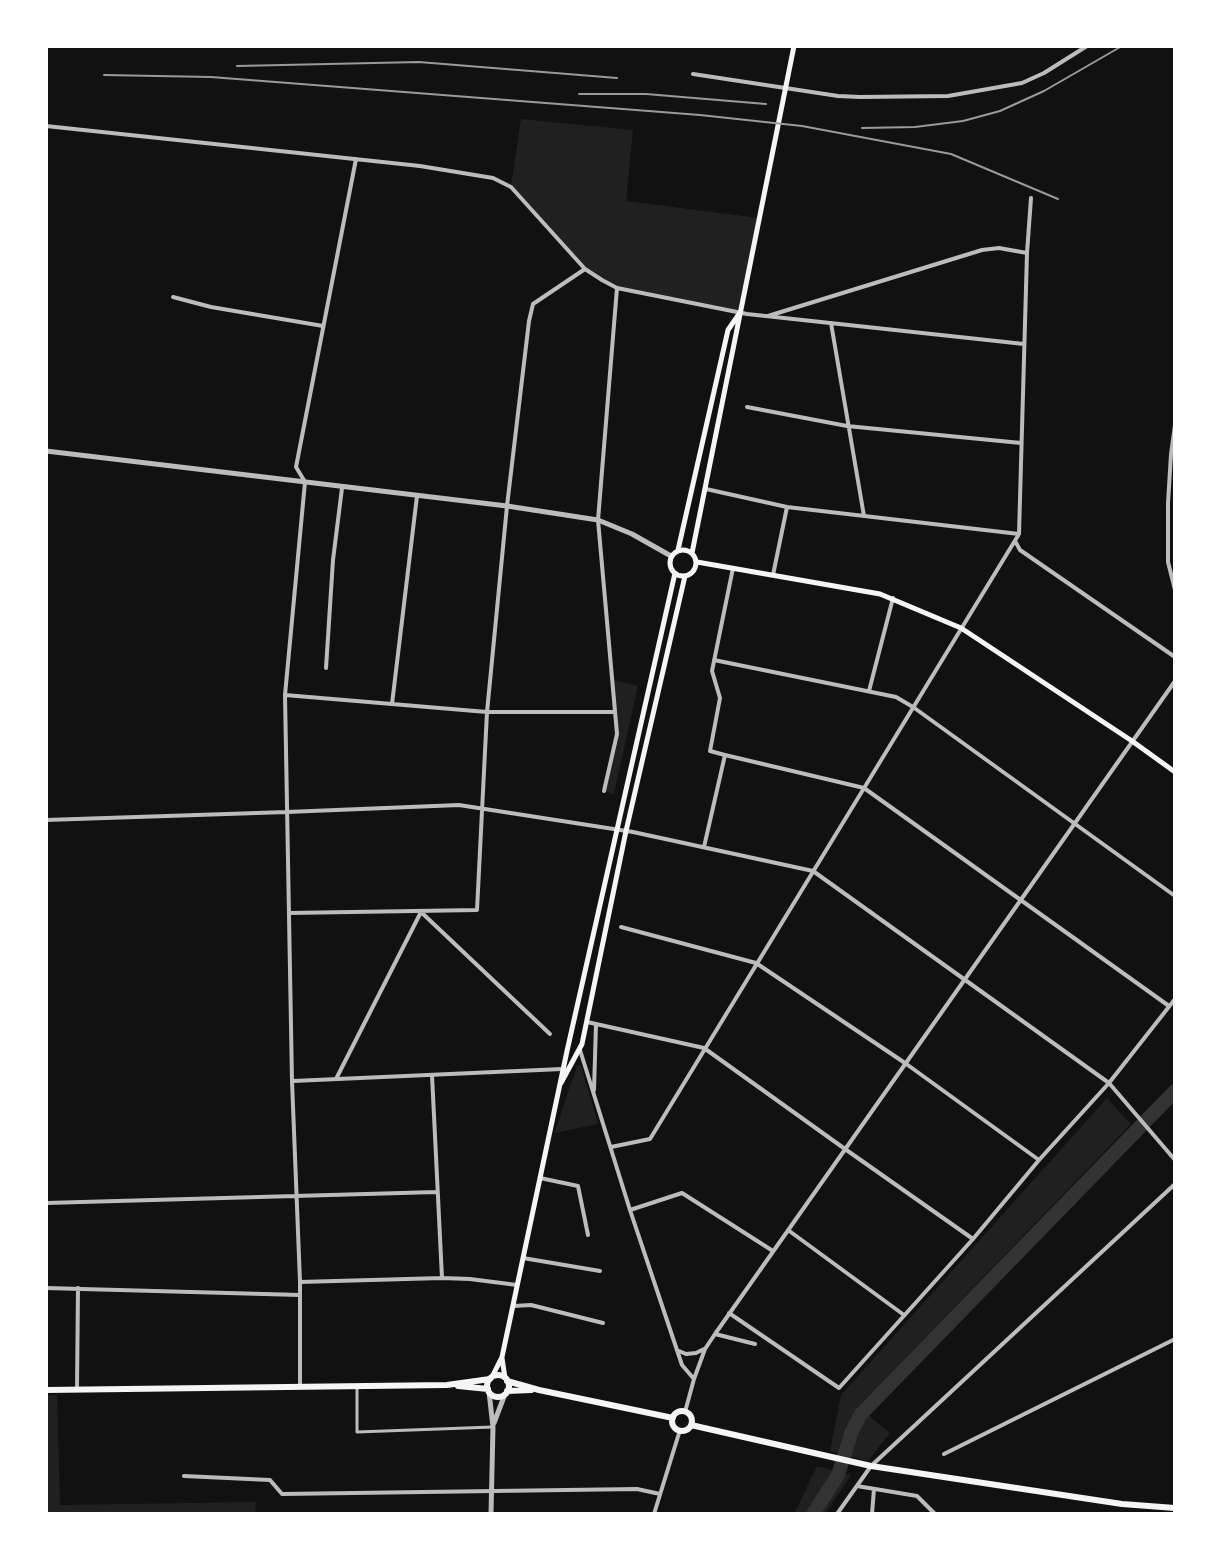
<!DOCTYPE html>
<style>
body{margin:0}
#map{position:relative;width:1221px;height:1560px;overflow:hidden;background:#111;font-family:Roboto,sans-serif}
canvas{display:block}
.frame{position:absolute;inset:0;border:48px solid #fff;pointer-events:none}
</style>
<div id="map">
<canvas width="1221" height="1560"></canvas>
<div class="frame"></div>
</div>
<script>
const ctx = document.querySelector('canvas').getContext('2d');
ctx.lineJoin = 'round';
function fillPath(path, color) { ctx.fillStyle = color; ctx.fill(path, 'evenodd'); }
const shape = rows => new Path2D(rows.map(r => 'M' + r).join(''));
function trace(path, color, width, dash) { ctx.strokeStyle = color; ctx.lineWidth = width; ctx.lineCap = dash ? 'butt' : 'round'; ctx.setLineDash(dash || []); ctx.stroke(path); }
const green = shape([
 [521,119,633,130,626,201,759,218,740,313,617,288,585,269,511,187],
 [613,680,638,686,614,794,604,791,617,734],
 [578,1065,581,1066,598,1124,555,1133,569,1089],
 [1107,1098,1131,1124,858,1407,890,1433,868,1461,830,1451,841,1395],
 [57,1395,60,1505,256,1502,255,1514,46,1514,46,1396],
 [817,1466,851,1475,825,1514,794,1514]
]);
const river = shape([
 [813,1514,838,1475,852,1431,861,1414,1175,1091]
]);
const pedestrian = shape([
 [357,1387,357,1432,493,1427]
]);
const minor = shape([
 [693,74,838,96,860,97,948,96,1022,83,1044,73,1087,46],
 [46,126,420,166,493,178,511,187,585,269,602,280,617,288,747,314,1024,344],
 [173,297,211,307,323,326],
 [768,316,982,250,999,248,1027,253],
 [831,323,864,516],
 [747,407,847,426,1021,443],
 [1175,425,1171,454,1168,503,1168,562,1175,590],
 [706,489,787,507,1019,534],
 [1015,541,1020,550,1175,657],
 [773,575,787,507],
 [714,660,896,697,913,707,1175,896],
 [326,668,333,560,342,488],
 [869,691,893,598],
 [285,695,487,712,615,712],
 [392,704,417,496],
 [725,755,864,788,1169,1006],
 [604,791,617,734,598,520,617,288],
 [46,820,287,812,459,805,633,832,813,871,1109,1083,1175,1160],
 [704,847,725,755,710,751,720,698,712,671,733,568],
 [289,913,477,910,487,712,507,506,529,321,533,304,585,269],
 [621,927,756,963,905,1063,1039,1160],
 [587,1022,704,1048,845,1149,973,1239],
 [580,1050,630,1210,682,1365,694,1379],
 [432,1075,442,1278],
 [336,1079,421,912,550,1034],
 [293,1081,562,1069],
 [594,1090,596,1024],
 [611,1147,650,1139,1019,534,1027,253,1031,198],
 [540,1178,578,1186,588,1235],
 [46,1203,437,1192],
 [630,1210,682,1193,773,1251],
 [788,1230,904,1315],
 [523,1258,600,1271],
 [300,1282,442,1278,470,1279,517,1285],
 [46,1288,300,1295],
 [513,1306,531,1305,603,1323],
 [729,1313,839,1388,973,1239,1039,1160,1109,1083,1175,999],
 [715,1334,755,1344],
 [679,1351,686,1354,696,1353,704,1349],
 [300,1386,300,1282,292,1081,285,695,305,482,296,467,356,159],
 [77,1389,78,1288],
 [685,1412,694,1379,705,1349,715,1334,1175,681],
 [944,1454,1175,1339],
 [184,1476,270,1480,282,1494,637,1489,660,1494],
 [857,1486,917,1496,935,1514],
 [654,1514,680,1430],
 [837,1514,871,1466,1175,1184],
 [872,1514,874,1489]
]);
const tertiary = shape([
 [46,451,507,506,598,520,632,534,671,556],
 [489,1392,493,1427,491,1514],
 [494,1423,505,1394]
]);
const secondary = shape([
 '670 563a13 13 0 1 1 26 0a13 13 0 1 1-26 0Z',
 [678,550,728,330,739,314],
 [692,553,794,46],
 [697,562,880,594,961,628,1132,741,1175,772],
 [561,1083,582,1044,626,831,685,576],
 [502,1358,505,1378],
 [492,1377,502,1357,567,1051,675,573]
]);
const primary = shape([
 '487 1386a11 11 0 1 1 22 0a11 11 0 1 1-22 0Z',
 [507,1381,539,1390,673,1418],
 [458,1386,488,1389],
 [46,1390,447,1385,490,1379],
 [507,1391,531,1390],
 '672 1421a10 10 0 1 1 20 0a10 10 0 1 1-20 0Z',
 [691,1425,871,1466,1122,1504,1175,1508]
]);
const rail = shape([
 [237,66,419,62,617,78],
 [104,75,211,77,700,115,802,126,951,154,1058,199],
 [579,94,646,94,766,104],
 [862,128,915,127,963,121,1000,111,1044,91,1122,46]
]);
fillPath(green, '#202020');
trace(river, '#333', 14);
trace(pedestrian, '#bcbcbc', 3);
trace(minor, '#bcbcbc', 4);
trace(tertiary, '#bcbcbc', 5);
trace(secondary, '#f5f5f5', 5);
trace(primary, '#f5f5f5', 6);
trace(rail, '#9a9a9a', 2);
</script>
